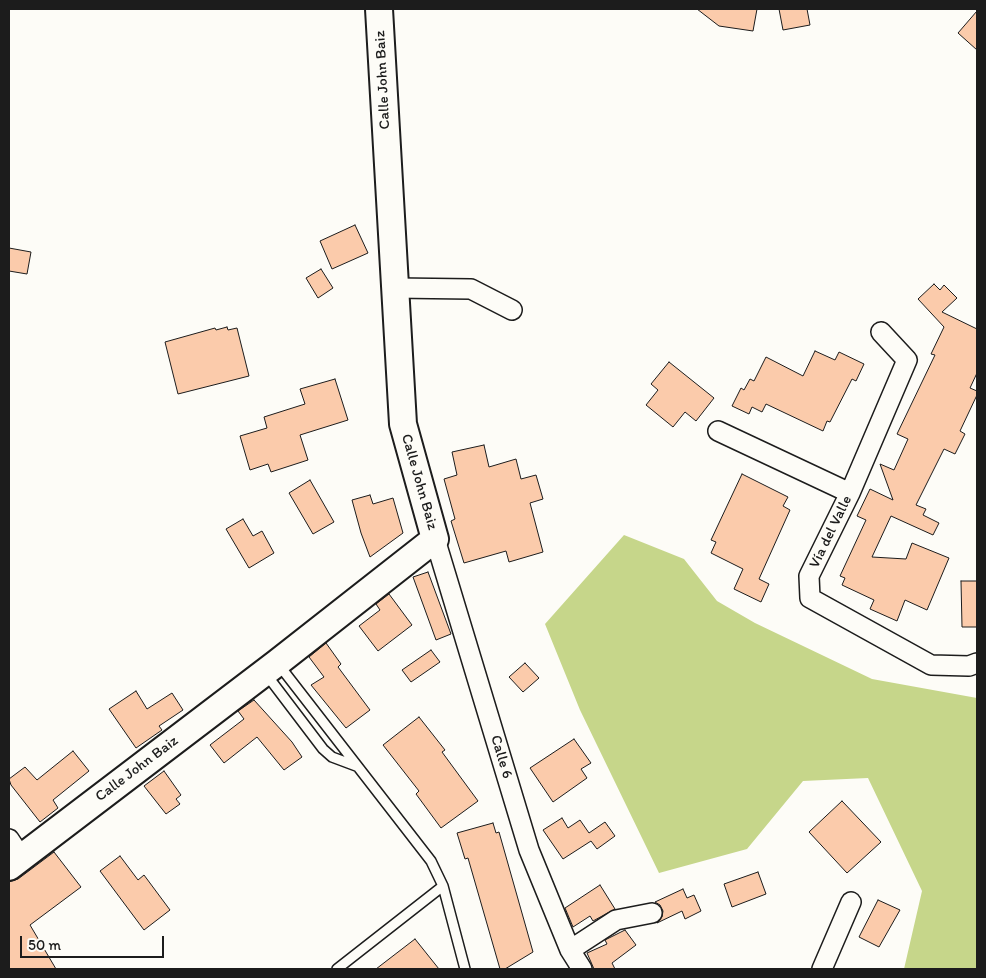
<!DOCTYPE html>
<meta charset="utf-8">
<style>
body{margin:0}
#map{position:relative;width:986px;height:978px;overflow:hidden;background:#fdfcf7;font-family:Itim,sans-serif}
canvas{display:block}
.frame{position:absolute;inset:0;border:10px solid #1c1c1c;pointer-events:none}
.scale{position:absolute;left:20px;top:936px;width:144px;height:22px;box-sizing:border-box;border:2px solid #1c1c1c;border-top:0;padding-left:6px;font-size:15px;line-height:18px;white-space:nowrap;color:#1c1c1c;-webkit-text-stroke:4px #fdfcf7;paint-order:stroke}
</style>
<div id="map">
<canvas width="986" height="978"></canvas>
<div class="frame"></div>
<div class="scale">50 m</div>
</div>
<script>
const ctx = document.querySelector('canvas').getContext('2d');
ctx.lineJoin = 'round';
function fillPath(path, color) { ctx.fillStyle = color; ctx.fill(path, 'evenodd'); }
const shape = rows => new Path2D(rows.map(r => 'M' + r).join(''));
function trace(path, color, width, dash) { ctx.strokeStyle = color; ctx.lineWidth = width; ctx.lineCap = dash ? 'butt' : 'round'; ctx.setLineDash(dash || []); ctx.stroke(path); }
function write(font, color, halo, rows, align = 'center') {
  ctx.font = font + ' Itim,sans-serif'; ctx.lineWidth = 4; ctx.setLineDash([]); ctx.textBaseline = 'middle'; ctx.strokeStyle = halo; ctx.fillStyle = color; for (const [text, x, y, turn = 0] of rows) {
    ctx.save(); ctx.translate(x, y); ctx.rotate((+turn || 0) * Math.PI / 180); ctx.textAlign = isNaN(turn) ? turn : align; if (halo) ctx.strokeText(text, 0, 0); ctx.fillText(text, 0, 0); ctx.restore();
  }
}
const green = shape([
 [624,535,684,559,717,601,755,623,872,679,977,698,977,969,904,969,922,891,868,778,803,781,747,849,659,873,580,710,545,624]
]);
const building = shape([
 [697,9,757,9,753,31,719,26,697,9],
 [779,9,807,9,810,25,783,30,779,9],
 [977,11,977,50,958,33,977,11],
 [355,225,368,253,332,269,320,241,355,225],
 [9,248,31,252,27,274,9,271,9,248],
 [321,269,333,288,318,298,306,278,321,269],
 [934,284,940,290,944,285,957,298,942,312,977,329,977,373,970,388,977,391,977,395,960,431,965,434,955,454,944,449,916,505,926,509,923,515,939,523,933,535,891,516,872,557,906,559,912,543,949,558,927,610,905,600,897,621,870,609,874,600,842,585,845,578,840,576,866,520,857,516,870,489,893,500,880,464,894,470,908,439,897,434,935,355,931,354,944,327,918,299,934,284],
 [227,327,228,330,237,328,249,376,178,394,165,342,215,328,216,330,227,327],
 [815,351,835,360,839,352,864,364,856,381,852,379,830,422,827,421,823,431,766,404,762,412,752,407,749,414,732,406,741,388,744,390,750,379,754,381,766,357,803,376,815,351],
 [669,362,714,398,696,421,685,412,673,427,646,405,658,390,651,384,669,362],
 [335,379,348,420,300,435,308,460,271,472,268,464,250,470,240,436,267,428,264,417,305,404,300,389,335,379],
 [484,445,489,467,516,459,521,479,536,475,543,499,530,503,543,552,509,562,506,551,464,563,451,521,455,519,444,479,457,475,452,452,484,445],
 [742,474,788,497,783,506,790,510,759,579,769,584,761,602,734,589,743,569,711,553,716,542,711,540,742,474],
 [310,480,334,522,313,534,289,493,310,480],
 [370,495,373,504,393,498,403,533,370,557,361,533,352,500,370,495],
 [243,519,253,536,262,531,274,553,249,568,226,529,243,519],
 [428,572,451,634,436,640,413,577,428,572],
 [961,581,977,581,977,627,962,627,961,581],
 [389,594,412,625,378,651,359,626,380,610,376,604,389,594],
 [326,643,341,664,338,667,370,710,346,728,311,685,324,677,309,657,326,643],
 [431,650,440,662,411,682,402,670,431,650],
 [525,663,539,678,523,692,509,677,525,663],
 [136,691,147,709,172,693,183,710,159,726,162,730,136,748,109,709,136,691],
 [254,700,292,742,302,757,284,770,257,737,224,763,210,745,244,719,238,711,254,700],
 [419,717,445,750,442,752,478,801,441,828,416,794,419,791,383,745,419,717],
 [574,739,591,763,581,769,587,778,553,802,530,768,574,739],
 [73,751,89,771,53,800,58,808,40,822,11,785,9,779,25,767,37,780,73,751],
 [164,771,181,795,176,799,180,804,166,814,144,786,164,771],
 [842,801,881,842,847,873,809,832,842,801],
 [562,818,568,828,580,820,589,833,605,822,615,836,597,849,591,841,563,859,543,830,562,818],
 [493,823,496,833,499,832,533,952,505,969,500,969,468,858,465,859,457,833,493,823],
 [54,852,81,887,30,925,56,969,9,969,9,882,18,879,54,852],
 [120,856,138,880,144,875,170,910,144,930,100,871,120,856],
 [758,872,766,894,732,907,724,884,758,872],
 [600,885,615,909,593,921,590,916,573,927,565,908,600,885],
 [683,889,687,898,694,895,701,911,685,919,682,911,657,923,662,917,663,911,660,905,655,902,683,889],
 [878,900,900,910,879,947,859,937,878,900],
 [625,930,636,945,612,963,615,969,594,969,587,953,607,944,605,940,625,930],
 [415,939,439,969,376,969,415,939]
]);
const lane = shape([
 [279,665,431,861,443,886,465,969],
 [266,674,323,749,332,757,356,766],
 [337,969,443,886]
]);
const street = shape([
 [395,288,471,289,512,310],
 [881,332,907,360,850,493,809,576,810,598,931,665,969,666,977,663],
 [718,431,850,493],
 [435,539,529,850,570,950,582,969],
 [9,839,21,857],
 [570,950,616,920,652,913],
 [822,969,851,902]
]);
const secondary = shape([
 [9,867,277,663,435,539,403,424,379,9]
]);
const streetNames = [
 ["Calle John Baiz",383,80,-93],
 ["Calle John Baiz",419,482,74],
 ["Vía del Valle",831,532,-64],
 ["Calle 6",501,757,73],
 ["Calle John Baiz",137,769,-37]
];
fillPath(green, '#c6d68a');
fillPath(building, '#fbcbab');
trace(building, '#1c1c1c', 1);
trace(lane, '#1c1c1c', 12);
trace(street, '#1c1c1c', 22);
trace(secondary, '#1c1c1c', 30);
trace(lane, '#fdfcf7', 9);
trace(street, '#fdfcf7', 19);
trace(secondary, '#fdfcf7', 26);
write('15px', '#1c1c1c', '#fdfcf7', streetNames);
</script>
